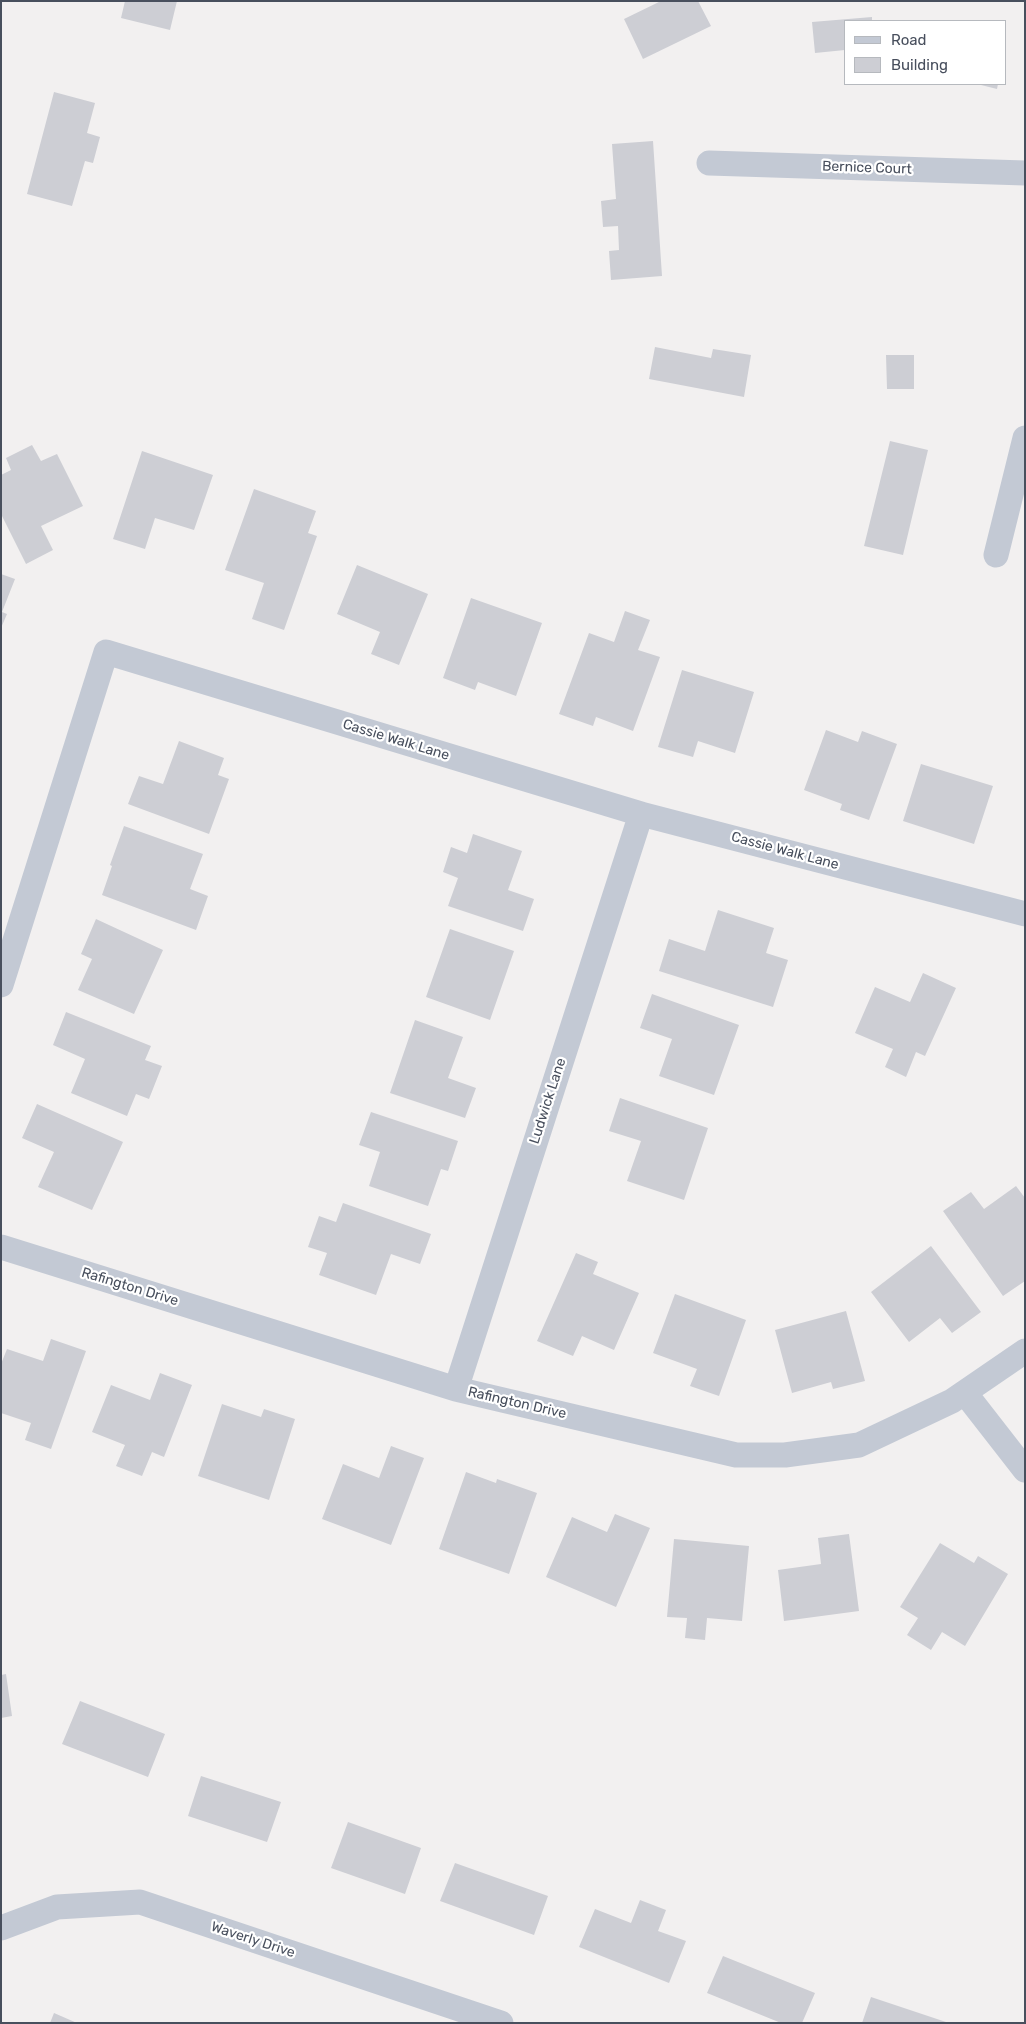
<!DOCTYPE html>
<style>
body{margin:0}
#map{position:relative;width:1026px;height:2024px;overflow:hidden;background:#f2f0f0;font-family:Rubik,sans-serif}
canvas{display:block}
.frame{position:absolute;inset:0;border:2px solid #484f5d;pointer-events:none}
.legend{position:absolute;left:844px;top:20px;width:162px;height:65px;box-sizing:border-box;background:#fff;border:1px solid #b6b9be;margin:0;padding:6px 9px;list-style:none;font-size:15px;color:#484f5d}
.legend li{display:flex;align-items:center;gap:10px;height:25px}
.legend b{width:25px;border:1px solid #b6b9be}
</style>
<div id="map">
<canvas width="1026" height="2024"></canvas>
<div class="frame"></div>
<ul class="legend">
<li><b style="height:6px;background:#c3c9d4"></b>Road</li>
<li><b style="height:14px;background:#cdced4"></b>Building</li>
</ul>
</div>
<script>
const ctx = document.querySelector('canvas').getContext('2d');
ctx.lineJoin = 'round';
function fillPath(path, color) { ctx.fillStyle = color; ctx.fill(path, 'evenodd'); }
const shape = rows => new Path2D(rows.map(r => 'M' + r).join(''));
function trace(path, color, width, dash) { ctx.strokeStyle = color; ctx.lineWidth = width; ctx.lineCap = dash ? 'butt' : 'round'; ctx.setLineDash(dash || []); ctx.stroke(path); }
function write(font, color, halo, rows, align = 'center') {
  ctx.font = font + ' Rubik,sans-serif'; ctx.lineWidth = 4.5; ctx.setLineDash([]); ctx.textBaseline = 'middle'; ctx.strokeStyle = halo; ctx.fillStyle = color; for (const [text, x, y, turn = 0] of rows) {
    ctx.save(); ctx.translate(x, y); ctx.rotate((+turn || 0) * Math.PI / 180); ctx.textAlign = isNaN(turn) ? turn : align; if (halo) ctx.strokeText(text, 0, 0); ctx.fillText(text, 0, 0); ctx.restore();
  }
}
const building = shape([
 [125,1,177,1,170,30,121,18],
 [661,1,698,1,711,26,643,59,624,19],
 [872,17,872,21,845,21,845,50,815,53,812,22],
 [977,84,998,84,997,89],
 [54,92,95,103,87,133,100,137,93,163,85,161,72,206,27,194],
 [653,141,662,276,611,280,609,251,619,250,618,226,603,227,601,201,616,199,612,144],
 [655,347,711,358,713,349,751,355,744,397,649,379],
 [886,355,914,355,914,389,887,389],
 [890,441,928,450,903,555,864,546],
 [32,445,41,461,57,454,83,506,41,526,53,550,26,564,1,514,1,475,11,470,6,458],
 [142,451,213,475,194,530,155,518,145,549,113,539],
 [254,489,316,511,308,533,317,536,284,630,252,619,264,583,225,570],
 [357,565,428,594,399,665,371,654,380,632,337,614],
 [1,574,15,579,2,612,7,614,1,628],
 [471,598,542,623,516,696,478,682,475,690,443,678],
 [625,611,650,620,638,650,660,657,633,731,596,717,593,726,559,714,589,633,614,642],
 [682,670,754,692,735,753,698,741,693,757,658,747],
 [826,730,858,742,862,731,897,744,869,820,840,810,842,804,804,790],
 [179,741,224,758,218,775,229,779,209,834,128,804,139,776,163,784],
 [921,764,993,786,974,844,903,821],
 [124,826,203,854,190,889,208,896,196,930,102,895,112,866,110,865],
 [473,834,522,851,508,890,534,899,523,931,448,906,458,878,443,872,451,847,467,853],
 [718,910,774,928,766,953,788,960,773,1007,659,971,669,939,705,951],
 [96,919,163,950,134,1014,78,990,92,959,81,954],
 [450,929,514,951,490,1020,426,997],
 [923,973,956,988,925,1056,916,1052,906,1077,885,1067,893,1049,855,1033,875,987,910,1002],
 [652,994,739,1025,714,1095,659,1076,672,1039,640,1028],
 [66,1012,151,1046,145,1060,162,1066,149,1099,136,1094,127,1116,71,1093,85,1059,53,1045],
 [415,1020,463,1037,448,1078,476,1088,465,1118,390,1093],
 [620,1098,708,1128,684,1200,627,1181,641,1141,609,1131],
 [37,1104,123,1142,92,1210,38,1187,54,1152,22,1138],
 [371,1112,458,1141,448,1171,441,1169,428,1206,369,1186,380,1152,359,1145],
 [1016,1186,1025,1198,1025,1281,1003,1296,943,1211,971,1192,984,1209],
 [343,1203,431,1234,420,1264,391,1254,376,1295,319,1275,327,1253,308,1247,319,1216,336,1222],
 [931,1246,981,1312,952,1333,940,1318,909,1342,871,1292],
 [576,1253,598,1262,593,1274,639,1293,614,1350,582,1336,573,1356,537,1341],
 [675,1294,746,1320,719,1396,690,1386,697,1369,653,1353],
 [846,1311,865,1381,833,1389,831,1382,792,1393,775,1330],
 [51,1339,86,1351,51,1449,25,1440,31,1423,1,1413,1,1364,7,1349,43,1361],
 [160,1373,192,1385,164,1457,152,1452,142,1476,116,1466,125,1445,92,1432,111,1385,150,1400],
 [222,1404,261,1417,264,1409,295,1419,269,1500,198,1476],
 [391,1446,424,1458,391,1545,322,1519,343,1464,379,1478],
 [466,1472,496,1483,497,1479,537,1493,509,1574,439,1549],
 [615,1514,650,1528,616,1607,546,1577,572,1517,607,1532],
 [849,1534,859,1611,784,1621,778,1570,821,1564,818,1538],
 [674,1539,749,1546,742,1621,707,1618,705,1640,685,1638,687,1618,667,1617],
 [940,1543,974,1563,978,1556,1008,1574,965,1646,942,1632,931,1650,907,1635,918,1618,900,1607],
 [6,1674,12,1716,1,1718,1,1675],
 [80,1701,165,1734,148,1777,62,1744],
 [201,1776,281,1802,267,1842,188,1816],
 [348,1822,421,1848,405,1894,331,1868],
 [455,1863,548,1896,534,1935,440,1901],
 [640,1900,666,1910,658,1931,686,1941,669,1983,579,1947,595,1909,631,1923],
 [723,1956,815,1993,802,2023,781,2023,707,1993],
 [871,1997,946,2022,946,2023,862,2023],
 [54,2013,77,2023,50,2023]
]);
const street = shape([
 [709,163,1025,173],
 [996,555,1025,438],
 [1,985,106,652,641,814,1025,914],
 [1,1247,456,1389,736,1455,785,1455,859,1445,952,1401,1025,1351],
 [456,1389,641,814],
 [965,1393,1025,1470],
 [1,1928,57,1907,140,1902,501,2023]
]);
const streetNames = [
 ["Bernice Court",867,168,2],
 ["Cassie Walk Lane",396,740,17],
 ["Cassie Walk Lane",785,851,15],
 ["Ludwick Lane",548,1101,-72],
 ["Rafington Drive",130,1287,17],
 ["Rafington Drive",517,1403,13],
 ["Waverly Drive",253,1940,18]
];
fillPath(building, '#cdced4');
trace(street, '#c3c9d4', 25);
write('14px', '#484f5d', '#fff', streetNames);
</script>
